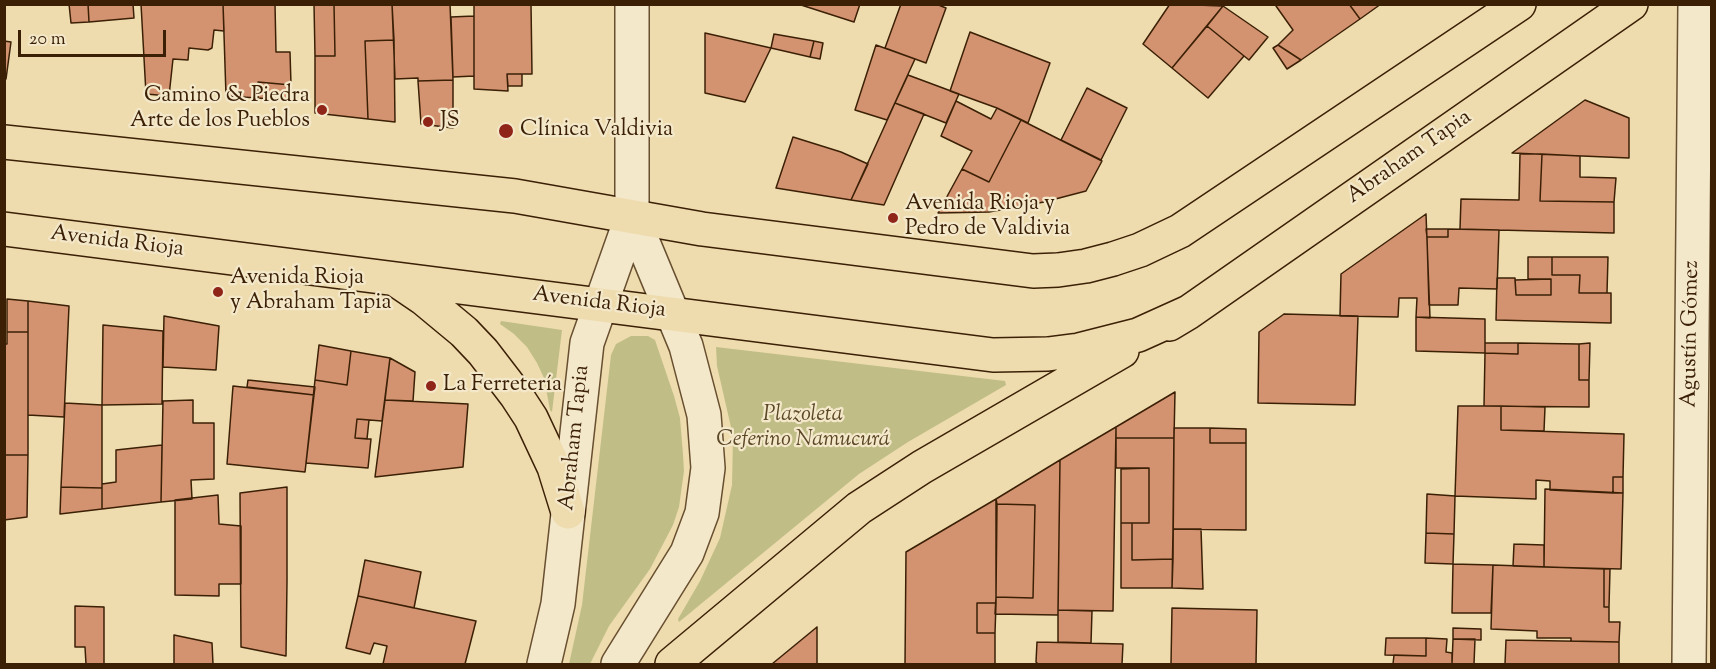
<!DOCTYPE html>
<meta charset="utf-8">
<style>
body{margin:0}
#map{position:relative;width:1716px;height:669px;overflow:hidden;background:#eedcaf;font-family:"Sorts Mill Goudy",serif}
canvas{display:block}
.frame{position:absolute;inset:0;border:6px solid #3b2006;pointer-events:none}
.scale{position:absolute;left:18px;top:30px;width:148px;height:27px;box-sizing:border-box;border:3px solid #3b2006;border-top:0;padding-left:8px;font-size:18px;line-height:21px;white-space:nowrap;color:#3b2006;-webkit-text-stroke:4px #f4e8cb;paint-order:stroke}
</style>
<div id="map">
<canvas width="1716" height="669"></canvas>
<div class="frame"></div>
<div class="scale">20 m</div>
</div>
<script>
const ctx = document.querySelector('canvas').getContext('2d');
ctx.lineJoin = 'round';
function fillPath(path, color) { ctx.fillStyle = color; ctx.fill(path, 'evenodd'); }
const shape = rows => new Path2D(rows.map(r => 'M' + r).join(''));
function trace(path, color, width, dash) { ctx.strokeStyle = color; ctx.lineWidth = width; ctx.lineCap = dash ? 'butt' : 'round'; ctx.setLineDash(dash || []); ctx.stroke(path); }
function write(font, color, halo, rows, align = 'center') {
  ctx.font = font + ' "Sorts Mill Goudy",serif'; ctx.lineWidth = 4.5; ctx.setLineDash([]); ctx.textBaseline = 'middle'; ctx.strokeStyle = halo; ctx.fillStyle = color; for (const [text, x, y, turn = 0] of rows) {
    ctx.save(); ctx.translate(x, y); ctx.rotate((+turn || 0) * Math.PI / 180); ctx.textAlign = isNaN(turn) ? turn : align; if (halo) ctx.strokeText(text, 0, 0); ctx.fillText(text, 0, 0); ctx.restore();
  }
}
const green = shape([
 [501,321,562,330,552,412,550,410,544,378,537,363,527,347,514,334,500,324],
 [631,336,648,336,655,340,674,396,680,418,683,454,684,471,679,507,673,525,650,569,609,626,590,664,569,664,582,605,611,355,616,344],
 [716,347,1005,381,1006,385,908,442,859,474,679,622,678,619,700,581,720,538,732,485,733,436,717,366]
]);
const building = shape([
 [69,4,88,4,89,22,71,23,69,4],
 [88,4,133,4,134,18,89,22,88,4],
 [141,4,223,4,224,31,214,30,212,48,208,50,189,48,188,60,173,59,169,96,146,94,141,4],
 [223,4,275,4,276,52,290,52,291,85,258,82,258,98,226,96,223,4],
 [314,4,334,4,335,56,315,56,314,4],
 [334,4,392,4,394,40,365,41,368,119,315,113,315,56,335,56,334,4],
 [392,4,450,4,453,80,418,81,418,78,395,79,392,4],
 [474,4,531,4,532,74,507,74,508,91,474,89,474,4],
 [798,4,860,4,854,22,798,4],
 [901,4,936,4,946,8,926,63,885,48,901,4],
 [1170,4,1223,6,1172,68,1143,44,1170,4],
 [1278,4,1349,4,1360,19,1301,60,1278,45,1293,30,1276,6,1278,4],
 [1349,4,1381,4,1360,19,1349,4],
 [1223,6,1268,37,1249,60,1207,26,1223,6],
 [474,16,474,76,453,77,451,17,474,16],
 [1207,26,1244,56,1208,98,1172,68,1207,26],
 [970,32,1050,63,1028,123,997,108,950,91,970,32],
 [705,33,771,48,745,102,705,93,705,33],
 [774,34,814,41,810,57,771,48,774,34],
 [394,40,395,122,368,119,365,41,394,40],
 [4,41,11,42,6,79,4,78,4,41],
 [814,41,823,43,820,59,810,57,814,41],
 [876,45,915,59,887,120,855,110,876,45],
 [1278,45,1301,60,1287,69,1273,48,1278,45],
 [507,74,522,74,522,86,508,86,507,74],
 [908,75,959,94,946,123,895,103,908,75],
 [453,80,453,128,421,124,418,81,453,80],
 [258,82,291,85,290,101,258,98,258,82],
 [1087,88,1127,108,1101,160,1061,140,1087,88],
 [1585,100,1629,118,1629,158,1512,153,1585,100],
 [956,101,991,119,997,108,1021,120,989,182,962,169,972,151,941,136,956,101],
 [895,103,924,114,884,205,851,200,895,103],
 [1021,120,1102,161,1086,191,1044,202,989,212,938,213,962,169,989,182,1021,120],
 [793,137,841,152,868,164,851,200,776,188,793,137],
 [1520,154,1542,154,1540,201,1614,202,1614,233,1460,229,1461,199,1519,200,1520,154],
 [1542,154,1580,156,1580,177,1616,178,1614,202,1540,201,1542,154],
 [1426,214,1430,318,1416,317,1417,298,1399,298,1398,317,1340,316,1341,274,1426,214],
 [1426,229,1448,229,1448,237,1427,237,1426,229],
 [1448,229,1499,230,1497,289,1459,288,1458,305,1429,305,1427,237,1448,237,1448,229],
 [1528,257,1552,257,1552,275,1580,275,1579,293,1611,293,1611,323,1496,320,1497,278,1515,278,1516,295,1551,295,1551,279,1528,279,1528,257],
 [1552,257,1608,257,1607,293,1579,293,1580,275,1552,275,1552,257],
 [1551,279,1551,295,1516,295,1515,280,1551,279],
 [7,299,28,301,28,332,7,332,7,299],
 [28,301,69,306,64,417,28,415,28,301],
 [1284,314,1358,316,1355,405,1258,403,1259,332,1284,314],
 [164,316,219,326,216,370,163,367,164,316],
 [1416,317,1485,319,1485,353,1416,351,1416,317],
 [103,325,163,331,162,404,102,405,103,325],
 [7,332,28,332,28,455,4,455,4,344,7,344,7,332],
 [1485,343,1518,343,1518,354,1485,353,1485,343],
 [1518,343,1579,344,1579,380,1589,380,1589,407,1484,406,1485,353,1518,354,1518,343],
 [1590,343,1589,380,1579,380,1579,344,1590,343],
 [319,345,351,351,347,385,315,380,319,345],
 [351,351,390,358,382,421,357,419,355,438,371,439,368,468,306,463,315,380,347,385,351,351],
 [390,358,415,372,413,401,385,400,390,358],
 [248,380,315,387,314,395,247,387,248,380],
 [233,386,314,395,305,472,227,464,233,386],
 [1175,392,1174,438,1116,438,1116,427,1175,392],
 [193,400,193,423,214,423,214,479,191,480,192,499,161,502,163,401,193,400],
 [385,400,468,404,463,467,375,477,385,400],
 [65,403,102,405,102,488,61,487,65,403],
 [1458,406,1501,406,1501,430,1624,434,1623,477,1613,477,1613,493,1550,490,1550,481,1536,480,1536,499,1455,496,1458,406],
 [1501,406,1545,407,1544,431,1501,430,1501,406],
 [357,419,369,420,367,439,355,438,357,419],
 [1116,427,1113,611,1058,610,1060,460,1116,427],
 [1174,428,1210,428,1210,443,1246,443,1246,530,1173,529,1174,428],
 [1210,428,1246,429,1246,443,1210,443,1210,428],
 [1116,438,1174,438,1173,559,1132,560,1132,523,1149,523,1149,468,1116,468,1116,438],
 [162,445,161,502,102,509,102,484,116,482,116,450,162,445],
 [4,455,28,455,27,517,4,520,4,455],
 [1060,460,1058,615,995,614,996,597,1033,598,1035,505,997,504,996,499,1060,460],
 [1149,468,1149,523,1121,523,1121,469,1149,468],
 [1613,477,1623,477,1623,493,1613,493,1613,477],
 [61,487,102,488,102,509,60,514,61,487],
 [287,487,287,581,286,656,241,647,240,493,287,487],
 [1545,489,1623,493,1621,569,1544,567,1545,489],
 [1427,494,1455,496,1454,534,1426,533,1427,494],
 [218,495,219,524,241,526,241,584,219,584,219,596,175,595,175,500,218,495],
 [996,499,996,603,977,603,977,633,995,633,995,664,905,664,906,552,996,499],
 [997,504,1035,505,1033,598,996,597,997,504],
 [1121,523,1132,523,1132,560,1173,559,1172,588,1121,588,1121,523],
 [1173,529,1201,529,1203,589,1172,588,1173,529],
 [1426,533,1454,534,1453,564,1425,563,1426,533],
 [1514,544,1544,545,1544,567,1513,566,1514,544],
 [365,560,421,572,414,608,358,596,365,560],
 [1453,564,1493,565,1491,613,1452,613,1453,564],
 [1493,565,1604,569,1604,607,1609,607,1609,622,1620,622,1619,642,1571,641,1571,638,1537,638,1537,631,1491,629,1493,565],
 [1604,569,1610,569,1609,607,1604,607,1604,569],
 [358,596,476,621,465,664,383,664,387,646,374,643,370,654,346,648,358,596],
 [977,603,996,603,995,633,977,633,977,603],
 [75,606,104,607,104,664,86,664,85,647,75,647,75,606],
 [1172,608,1257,610,1256,664,1171,664,1172,608],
 [1058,610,1092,611,1091,643,1058,642,1058,610],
 [817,627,817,664,772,664,817,627],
 [1453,628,1481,629,1481,640,1453,639,1453,628],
 [174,635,212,643,213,664,174,664,174,635],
 [1386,638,1426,638,1426,656,1385,655,1386,638],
 [1426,638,1447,639,1446,652,1452,653,1452,664,1393,664,1394,655,1426,656,1426,638],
 [1453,639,1475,639,1474,664,1452,664,1453,639],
 [1506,640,1619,642,1619,664,1505,664,1506,640],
 [1037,642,1123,644,1122,664,1038,664,1036,662,1037,642]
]);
const minor = shape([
 [544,664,558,604,587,343,632,216],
 [618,664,687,553,702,513,708,468,704,415,686,346,632,216,632,4],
 [1689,664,1695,4]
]);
const major = shape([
 [4,142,515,196,702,229,1033,271,1058,270,1086,266,1113,259,1140,250,1180,231,1519,4],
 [4,229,993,355,1048,354,1079,350,1138,335,1189,312],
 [398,281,423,298,464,332,483,352,516,395,531,418,554,467,568,512],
 [1169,324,1189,312,1631,4],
 [672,664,859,508,922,467,1122,351]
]);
const markers = [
 [322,110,6,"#8f2418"],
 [428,122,6,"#8f2418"],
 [506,131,8,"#8f2418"],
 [893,218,6,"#8f2418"],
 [218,292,6,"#8f2418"],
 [431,386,6,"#8f2418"]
];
const poiNames = [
 ["Camino & Piedra",310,97,"right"],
 ["Arte de los Pueblos",310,122,"right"],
 ["JS",440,122],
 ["Clínica Valdivia",520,131],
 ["Avenida Rioja y",905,205],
 ["Pedro de Valdivia",905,230],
 ["Avenida Rioja",230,279],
 ["y Abraham Tapia",230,304],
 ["La Ferretería",443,386]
];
const streetNames = [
 ["Abraham Tapia",1410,158,-35],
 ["Avenida Rioja",117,243,7],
 ["Avenida Rioja",599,304,7],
 ["Agustín Gómez",1692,334,-89],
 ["Abraham Tapia",576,438,-84]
];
const parkNames = [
 ["Plazoleta",803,416],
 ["Ceferino Namucurá",803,441]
];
fillPath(green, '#c0be86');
fillPath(building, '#d39370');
trace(building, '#3b2006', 1.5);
trace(minor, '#684f30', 36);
trace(major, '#3b2006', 36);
trace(minor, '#f4e8cb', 33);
trace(major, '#eedcaf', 33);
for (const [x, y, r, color] of markers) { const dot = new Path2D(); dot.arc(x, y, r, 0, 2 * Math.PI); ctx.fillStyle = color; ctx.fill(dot); trace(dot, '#f4e8cb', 2); }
write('22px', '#3b2006', '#f4e8cb', poiNames, 'left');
write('22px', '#3b2006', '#f4e8cb', streetNames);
write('italic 22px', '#5c4826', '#f4e8cb', parkNames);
</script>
